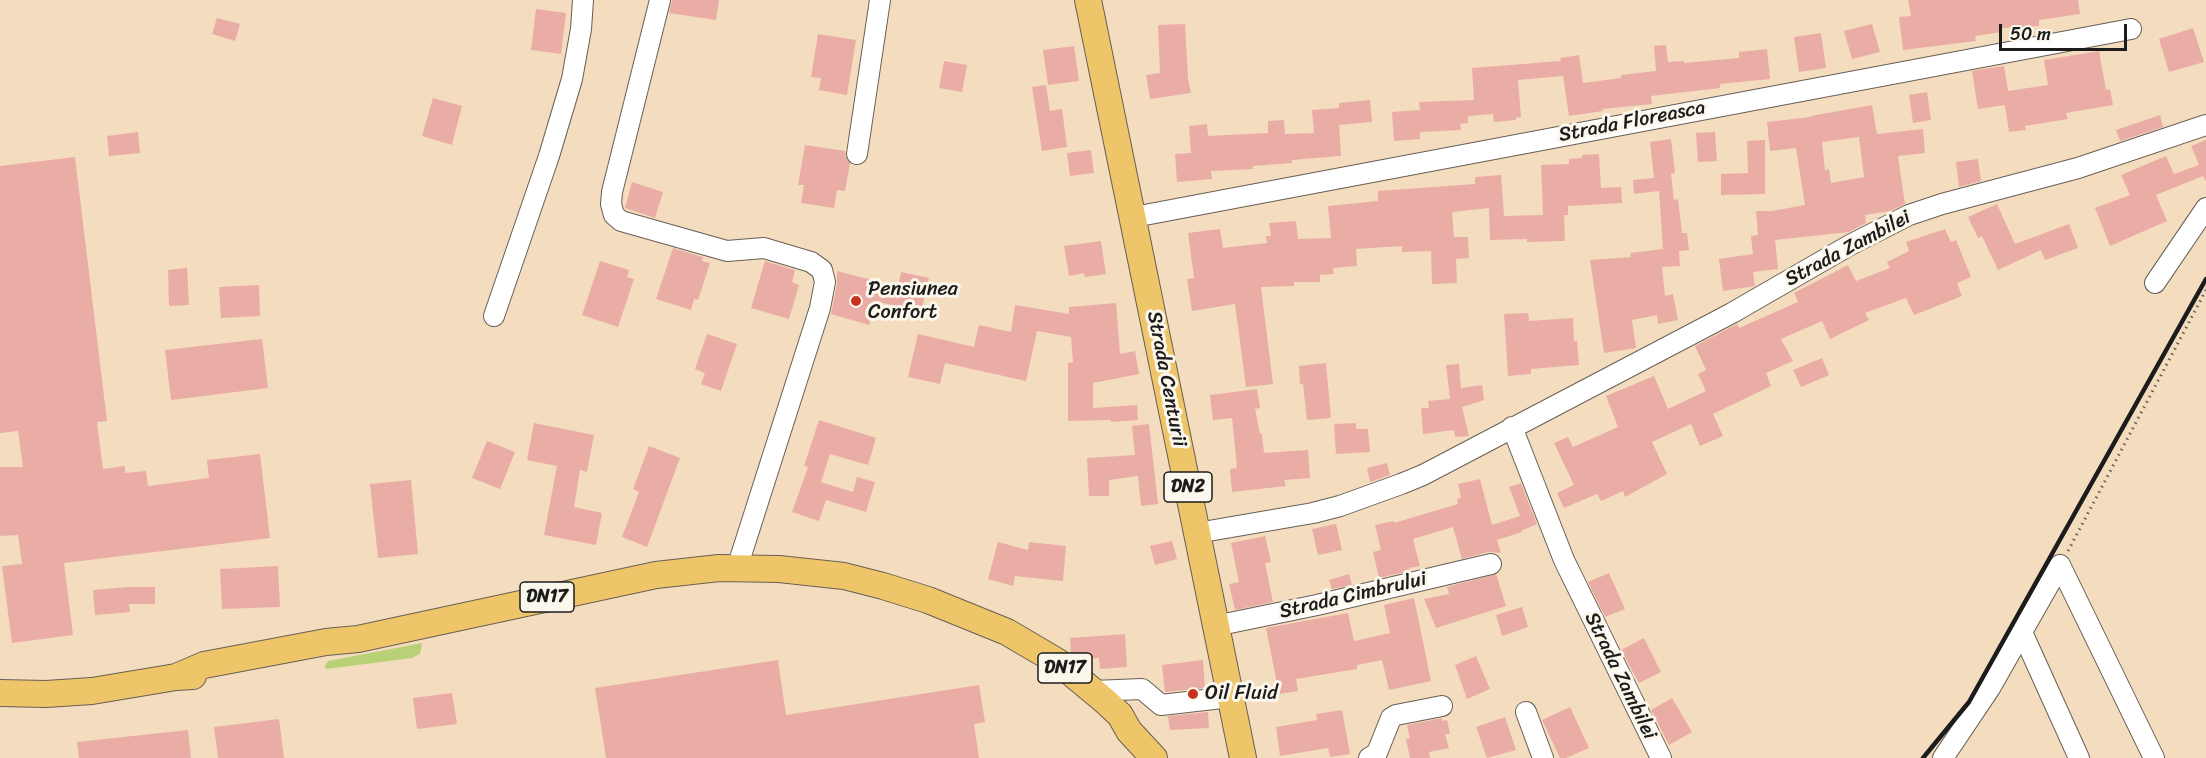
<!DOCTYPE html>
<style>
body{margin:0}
#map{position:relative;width:2206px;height:758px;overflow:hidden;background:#f4dcbf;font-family:Sriracha,sans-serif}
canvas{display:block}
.scale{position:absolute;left:1999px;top:24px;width:128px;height:27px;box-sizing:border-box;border:3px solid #1c1c1c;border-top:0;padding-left:8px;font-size:18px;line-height:21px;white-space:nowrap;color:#1c1c1c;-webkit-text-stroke:4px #fbf7ec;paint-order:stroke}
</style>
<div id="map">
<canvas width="2206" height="758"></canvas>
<div class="scale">50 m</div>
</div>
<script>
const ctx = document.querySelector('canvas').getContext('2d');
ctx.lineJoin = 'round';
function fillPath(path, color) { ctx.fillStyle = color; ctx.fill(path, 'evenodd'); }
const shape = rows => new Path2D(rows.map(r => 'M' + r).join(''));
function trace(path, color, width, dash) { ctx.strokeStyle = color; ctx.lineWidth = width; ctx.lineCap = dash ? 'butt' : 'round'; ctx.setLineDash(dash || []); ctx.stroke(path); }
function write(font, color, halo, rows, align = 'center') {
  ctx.font = font + ' Sriracha,sans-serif'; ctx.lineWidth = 6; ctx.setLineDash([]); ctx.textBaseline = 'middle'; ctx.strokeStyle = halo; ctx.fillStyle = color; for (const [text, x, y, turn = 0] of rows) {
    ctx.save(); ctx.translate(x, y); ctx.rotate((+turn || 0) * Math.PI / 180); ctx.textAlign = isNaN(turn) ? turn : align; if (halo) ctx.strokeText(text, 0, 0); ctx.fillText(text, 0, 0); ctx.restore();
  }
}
const green = shape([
 [422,643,420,654,412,658,326,669,325,666,328,661]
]);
const building = shape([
 [672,0,719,0,716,20,669,13],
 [1908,0,2078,0,2080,14,2039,20,2039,26,2002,28,2002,32,1975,36,1976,41,1903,50,1899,17,1911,16],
 [536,9,566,13,561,54,531,50],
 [217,18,240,24,235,41,212,34],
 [1185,24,1188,79,1191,93,1150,99,1146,75,1160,73,1158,25],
 [1872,24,1880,52,1852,59,1844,31],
 [2193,28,2204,62,2169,72,2159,39],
 [1821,33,1826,68,1799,72,1794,37],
 [818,34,856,40,847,95,819,90,821,78,811,77],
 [1666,45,1668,62,1684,61,1684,63,1739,58,1739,52,1767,49,1770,79,1720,84,1720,88,1651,96,1652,104,1602,109,1603,111,1569,116,1563,76,1518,80,1521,117,1516,118,1516,120,1494,122,1493,114,1468,116,1468,123,1460,124,1461,130,1420,132,1420,139,1394,141,1392,112,1420,110,1419,102,1474,100,1472,68,1561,61,1560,58,1579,55,1583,83,1621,78,1621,75,1656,71,1654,46],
 [1074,46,1079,81,1048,85,1043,50],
 [2099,51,2106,90,2110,89,2113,105,2066,113,2068,119,2025,126,2026,130,2009,132,2005,105,1978,109,1972,71,2004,66,2008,91,2048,85,2044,60],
 [944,61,967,65,962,92,939,88],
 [1046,85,1050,111,1062,109,1067,147,1042,151,1032,87],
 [1927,92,1931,120,1913,123,1909,95],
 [433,98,462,106,452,145,422,136],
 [1370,100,1372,122,1339,125,1341,156,1292,160,1292,163,1253,166,1253,169,1211,171,1212,179,1177,182,1175,154,1191,153,1189,126,1207,124,1208,136,1268,133,1268,121,1284,120,1285,134,1314,133,1312,110,1339,108,1339,103],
 [1872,105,1877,134,1923,129,1925,153,1898,156,1905,204,1890,211,1865,215,1866,223,1849,232,1775,240,1778,269,1753,272,1755,286,1723,291,1719,259,1753,254,1751,236,1758,235,1756,211,1772,211,1805,205,1796,148,1770,151,1767,122,1811,117,1811,116],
 [1859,137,1864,177,1831,183,1829,169,1825,170,1822,142],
 [2160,115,2163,127,2120,141,2116,130],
 [138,132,140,153,109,156,107,136],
 [1715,132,1717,161,1698,162,1696,133],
 [1671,139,1675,173,1671,174,1674,200,1678,199,1682,233,1687,233,1689,250,1679,251,1680,266,1662,267,1665,296,1673,294,1678,320,1658,324,1657,315,1632,320,1636,348,1604,353,1590,260,1631,257,1630,253,1663,249,1659,191,1634,194,1633,180,1654,178,1650,142],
 [1765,140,1765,194,1721,195,1721,174,1748,173,1747,141],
 [2206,140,2206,181,2203,176,2156,195,2167,221,2110,246,2095,208,2130,195,2121,175,2166,156,2174,174,2199,165,2191,146],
 [805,145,845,151,846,158,850,163,845,191,837,190,834,208,801,203,804,185,798,185],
 [1091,150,1094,173,1070,176,1067,153],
 [1599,154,1601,188,1621,187,1622,203,1568,206,1568,215,1564,215,1565,241,1527,242,1527,239,1490,240,1489,208,1452,212,1454,237,1468,237,1469,258,1456,259,1457,283,1432,284,1431,251,1402,252,1402,246,1356,249,1357,266,1333,268,1334,274,1320,275,1320,282,1294,282,1294,286,1261,287,1273,384,1246,387,1235,304,1192,311,1187,279,1194,278,1188,233,1220,229,1223,248,1267,243,1266,236,1271,236,1269,223,1296,221,1298,239,1331,238,1328,206,1378,201,1378,191,1475,184,1475,177,1501,175,1504,216,1543,215,1541,165,1569,164,1569,159,1582,158,1582,155],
 [75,157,107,421,97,422,103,469,125,466,125,473,146,471,148,486,209,478,207,460,260,454,270,538,64,563,73,635,12,643,2,566,22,564,18,535,0,536,0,467,23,467,18,431,0,433,0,166],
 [1978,159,1981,181,1959,187,1956,162],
 [632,182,663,192,655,218,625,208],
 [1997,204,2015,244,2069,224,2078,248,2045,260,2041,250,1998,270,1982,236,1978,238,1968,217],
 [1945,229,1951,242,1956,240,1971,277,1957,283,1962,296,1914,315,1906,298,1865,313,1869,320,1830,339,1822,321,1781,339,1793,361,1766,373,1771,386,1713,414,1723,436,1700,446,1691,424,1652,442,1667,474,1625,497,1623,491,1601,501,1597,494,1564,508,1557,493,1574,485,1554,443,1568,437,1573,447,1618,427,1606,396,1654,376,1668,409,1706,391,1698,374,1706,370,1695,346,1737,324,1739,328,1798,302,1794,293,1848,265,1856,281,1890,268,1887,262,1909,251,1906,242],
 [1101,241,1106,274,1085,277,1084,273,1069,276,1064,246],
 [673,248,703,257,702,261,710,263,698,300,694,299,691,310,656,299],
 [600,261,629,270,627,277,634,279,618,327,582,315],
 [765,261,795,270,792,282,799,285,789,319,751,308],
 [187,268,189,305,169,306,168,270],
 [837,271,898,287,901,272,929,278,921,312,875,301,869,325,831,314,837,284],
 [259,285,260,316,221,318,219,287],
 [1116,303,1120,354,1135,351,1139,374,1093,383,1093,408,1137,405,1138,420,1111,422,1111,420,1068,421,1068,363,1073,362,1071,337,1037,331,1026,381,945,363,940,384,908,377,918,334,974,347,979,325,1011,332,1015,305,1069,314,1069,307],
 [1528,313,1529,321,1573,318,1574,341,1577,341,1579,365,1531,369,1531,374,1508,376,1504,314],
 [707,334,737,344,721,391,701,384,705,373,695,369],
 [262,339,268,388,171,400,165,350],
 [1822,358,1829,375,1801,387,1793,370],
 [1326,363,1331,418,1307,420,1303,384,1300,384,1299,366],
 [1459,364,1461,388,1482,385,1484,400,1462,407,1469,436,1455,437,1454,430,1423,434,1421,408,1429,408,1428,401,1450,399,1446,365],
 [1257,389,1260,408,1255,409,1260,434,1262,434,1264,453,1308,450,1310,478,1284,480,1286,486,1232,492,1230,469,1237,468,1232,418,1213,420,1210,395],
 [819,420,876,438,868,465,830,454,821,482,853,492,857,477,875,482,866,512,826,500,819,521,792,512,808,467,804,466],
 [534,423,594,435,587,472,580,470,574,507,602,513,596,545,544,535,557,466,527,460],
 [1356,423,1356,429,1368,429,1370,452,1336,454,1334,424],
 [1149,424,1158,504,1141,506,1138,476,1109,480,1109,496,1089,496,1087,458,1135,455,1132,426],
 [487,441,515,452,500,489,472,478],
 [649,446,680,458,647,547,622,537,639,492,633,489],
 [1387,463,1390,475,1370,482,1367,468],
 [1480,479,1492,525,1520,516,1509,487,1521,483,1537,524,1521,531,1522,532,1497,540,1501,553,1488,552,1462,559,1453,527,1413,539,1420,566,1409,568,1410,571,1379,578,1373,552,1381,550,1375,525,1394,521,1394,523,1458,504,1457,499,1461,498,1458,484],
 [411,480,418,554,378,558,370,484],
 [1336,524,1342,550,1318,555,1312,529],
 [1265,536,1271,562,1265,563,1273,602,1235,610,1229,584,1239,582,1231,543],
 [1172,541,1177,559,1155,565,1150,546],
 [998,542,1028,550,1029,542,1066,546,1063,581,1015,576,1013,586,988,579],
 [278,566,280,607,222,609,220,569],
 [1609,573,1625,609,1605,617,1588,582],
 [1349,574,1352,585,1332,589,1329,580],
 [1496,574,1506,606,1436,628,1424,599,1449,594,1447,587],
 [128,587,155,587,155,604,129,604,130,612,95,615,93,590],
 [1414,598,1431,681,1389,690,1382,660,1357,665,1357,669,1296,679,1298,691,1279,694,1266,628,1348,613,1354,641,1390,633,1384,605],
 [1522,607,1528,627,1502,636,1496,615],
 [1125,634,1127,667,1100,669,1099,658,1080,659,1071,653,1070,638],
 [1644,638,1661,672,1639,683,1621,650],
 [1476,656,1490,689,1467,699,1455,665],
 [778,660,786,715,979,685,985,722,974,724,979,758,606,758,595,688],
 [1203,660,1205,688,1165,692,1162,665],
 [452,693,457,724,417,729,413,698],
 [1672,698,1692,732,1669,745,1651,710],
 [1570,707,1589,748,1566,758,1560,758,1542,720],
 [1342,710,1350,754,1330,757,1328,748,1280,756,1276,727,1317,720,1316,714],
 [1208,712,1209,728,1170,730,1168,716],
 [1505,717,1516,750,1487,758,1476,727],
 [1442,718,1442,721,1447,720,1450,734,1445,734,1449,748,1429,752,1430,758,1410,758,1406,739,1410,738,1407,725],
 [279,719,284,758,218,758,214,727],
 [188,730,191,758,79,758,77,742]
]);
const path = shape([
 [2068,551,2206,290]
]);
const minor = shape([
 [660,0,612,192,611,204,614,215,621,221,727,251,764,248,811,262,822,270,825,282,820,308,737,568],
 [857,154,880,0],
 [1134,217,2131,29],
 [2155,283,2206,208],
 [494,316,549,156,572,79,581,29,583,0],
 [1512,427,1564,560,1661,758],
 [1197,533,1313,513,1340,506,1401,484,1423,475,1732,313,1850,245,1909,215,1942,204,2078,168,2206,125],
 [2060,565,2154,758],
 [1215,626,1317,605,1491,564],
 [2022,632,2079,758],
 [1093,691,1142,689,1161,705,1231,697],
 [1526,712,1543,758],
 [1369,758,1377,753,1391,718,1396,715,1442,706],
 [1943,758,1990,688,2060,565]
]);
const major = shape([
 [1088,0,1243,758],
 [176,677,204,665,326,642,358,639,656,575,719,568,779,569,844,576,883,586,928,600,1007,632,1058,662,1105,701,1120,715,1129,731,1154,758],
 [0,693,46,694,92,691,176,677,193,676]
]);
const rail = shape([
 [1923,758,1969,702,2206,279]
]);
const markers = [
 [856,301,6,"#c8321e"],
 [1193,694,6,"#c8321e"]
];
const shields = [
 [1188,487,48],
 [547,597,54],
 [1065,668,54]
];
const shieldNames = [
 ["DN2",1188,487],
 ["DN17",547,597],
 ["DN17",1065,668]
];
const streetNames = [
 ["Strada Floreasca",1632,122,-11],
 ["Strada Zambilei",1848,249,-28],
 ["Strada Centurii",1166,379,79],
 ["Strada Cimbrului",1353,596,-13],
 ["Strada Zambilei",1620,676,64]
];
const poiNames = [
 ["Pensiunea",868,290],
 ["Confort",868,313],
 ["Oil Fluid",1205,694]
];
fillPath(green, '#b8d176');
fillPath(building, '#eaada5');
trace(minor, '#685f55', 22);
trace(major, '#685f55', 28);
trace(path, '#685f55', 3, [1.5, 4.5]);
trace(minor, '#fff', 20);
trace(major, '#eec569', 26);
trace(rail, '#1c1c1c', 4.5);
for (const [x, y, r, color] of markers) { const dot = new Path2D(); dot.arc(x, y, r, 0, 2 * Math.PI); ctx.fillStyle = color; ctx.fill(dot); trace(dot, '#fbf7ec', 2); }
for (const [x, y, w] of shields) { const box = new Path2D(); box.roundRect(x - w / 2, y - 15, w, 30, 4.5); ctx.fillStyle = '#fbf7ec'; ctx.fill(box); trace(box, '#1c1c1c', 1.5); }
write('bold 18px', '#1c1c1c', null, shieldNames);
write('20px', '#1c1c1c', '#fbf7ec', streetNames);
write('20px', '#1c1c1c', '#fbf7ec', poiNames, 'left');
</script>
